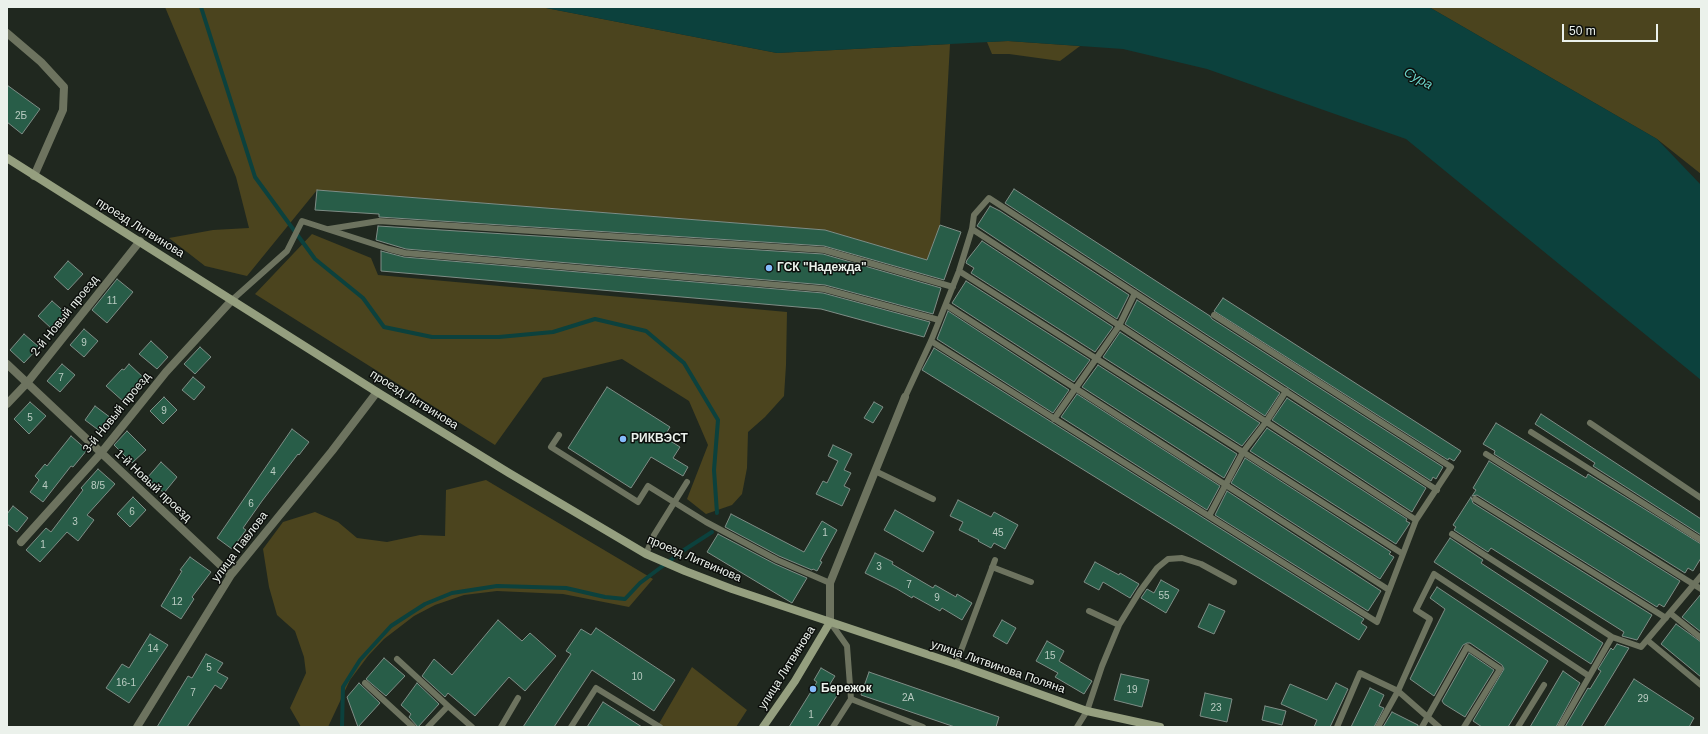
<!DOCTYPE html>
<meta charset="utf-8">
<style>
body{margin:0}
#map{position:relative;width:1708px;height:734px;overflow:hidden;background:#20281f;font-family:Arial,sans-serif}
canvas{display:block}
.frame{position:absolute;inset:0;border:8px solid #ebf1eb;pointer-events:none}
.scale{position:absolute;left:1562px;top:24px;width:96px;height:18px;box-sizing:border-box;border:2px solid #ebf1eb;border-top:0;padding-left:5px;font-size:12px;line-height:14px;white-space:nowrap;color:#ebf1eb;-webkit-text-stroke:3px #0c0f0c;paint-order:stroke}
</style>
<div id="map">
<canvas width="1708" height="734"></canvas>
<div class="frame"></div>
<div class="scale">50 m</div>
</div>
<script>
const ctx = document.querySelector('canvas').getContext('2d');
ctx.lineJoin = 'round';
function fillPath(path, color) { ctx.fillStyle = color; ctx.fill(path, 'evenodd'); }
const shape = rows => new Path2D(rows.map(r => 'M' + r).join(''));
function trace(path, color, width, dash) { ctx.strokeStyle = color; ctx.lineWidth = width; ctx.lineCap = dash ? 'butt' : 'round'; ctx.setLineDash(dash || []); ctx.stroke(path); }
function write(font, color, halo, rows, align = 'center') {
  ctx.font = font + ' Arial,sans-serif'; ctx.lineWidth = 3; ctx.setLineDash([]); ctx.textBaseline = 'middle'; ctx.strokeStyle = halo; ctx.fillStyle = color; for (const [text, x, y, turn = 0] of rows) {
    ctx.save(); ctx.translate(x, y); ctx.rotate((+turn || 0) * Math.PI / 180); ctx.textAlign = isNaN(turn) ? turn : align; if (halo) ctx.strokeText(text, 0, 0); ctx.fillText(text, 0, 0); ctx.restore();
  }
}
const green = shape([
 [165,7,541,7,777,53,950,44,940,225,927,260,825,230,317,190,247,276,205,266,169,238,213,230,249,228,236,177],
 [1429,7,1701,7,1701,174,1657,139],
 [1008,41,1080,46,1060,61,1009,54,992,54,987,42],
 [312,234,371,258,378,275,787,312,786,365,784,396,765,417,748,432,747,468,742,494,732,505,706,514,687,499,708,445,689,401,622,359,543,378,495,445,255,294],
 [486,480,653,579,629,607,563,594,497,591,464,595,435,605,414,616,384,639,368,656,350,680,328,727,301,727,290,708,306,673,304,657,295,631,277,615,269,587,263,549,283,522,315,512,338,522,357,538,387,542,420,535,445,536,446,490],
 [692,667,747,710,736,727,657,727]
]);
const water = shape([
 [541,7,1429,7,1657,139,1701,185,1701,380,1406,139,1207,69,1123,49,1008,41,777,53]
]);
const stream = shape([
 [201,7,255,177,315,259,363,298,384,327,432,337,499,337,553,332,595,319,646,331,684,363,718,420,714,470,717,513],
 [342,727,343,687,360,660,391,626,425,604,452,593,497,586,566,588,605,597,625,599,640,583,684,550,712,532]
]);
const building = shape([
 [7,85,40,109,22,134,7,122,7,85],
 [1014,189,1210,316,1212,319,1443,467,1436,479,1433,477,1431,481,1005,203,1014,189],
 [317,190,825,230,927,260,940,225,961,232,944,280,824,246,379,217,379,214,315,210,317,190],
 [990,206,1000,211,1129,295,1117,319,977,226,990,206],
 [378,226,823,254,941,288,933,314,825,285,406,249,376,240,378,226],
 [982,241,1113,327,1095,352,971,273,974,268,966,263,967,260,982,241],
 [381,251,404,257,823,293,930,322,924,337,821,309,381,271,381,251],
 [68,261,83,274,68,290,54,277,68,261],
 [117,279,133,292,107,323,92,310,117,279],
 [966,281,1090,360,1074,382,952,303,966,281],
 [1223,298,1461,451,1454,461,1449,458,1448,460,1214,311,1223,298],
 [1137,300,1280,393,1265,416,1125,324,1137,300],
 [52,301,67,314,52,329,38,316,52,301],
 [948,311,1069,390,1053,413,937,339,948,311],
 [84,329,98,341,84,357,70,345,84,329],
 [1120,332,1260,423,1242,446,1103,357,1120,332],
 [24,334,39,347,24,363,10,350,24,334],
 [151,341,168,357,157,369,139,354,151,341],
 [200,347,211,357,195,374,184,364,200,347],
 [934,348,1364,619,1361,623,1367,627,1359,640,922,370,934,348],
 [62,364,75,375,60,392,47,381,62,364],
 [129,364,145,379,124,402,106,386,122,369,124,370,129,364],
 [1098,365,1237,454,1224,478,1082,387,1098,365],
 [193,377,205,387,194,400,182,390,193,377],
 [607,387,670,427,664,437,680,447,673,458,688,467,683,476,651,457,631,488,568,448,607,387],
 [1077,394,1220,486,1207,510,1061,417,1077,394],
 [164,397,177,410,163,424,150,411,164,397],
 [1287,398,1426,488,1412,512,1272,420,1287,398],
 [30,402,46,416,29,434,14,419,30,402],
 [874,402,883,407,873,423,864,418,874,402],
 [95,406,111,418,101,432,85,420,95,406],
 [1541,414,1701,519,1701,535,1593,466,1595,463,1535,424,1541,414],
 [1496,423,1586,478,1588,474,1701,544,1701,558,1693,571,1688,568,1685,573,1494,454,1495,451,1483,444,1496,423],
 [1267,428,1407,519,1406,521,1410,523,1396,544,1250,451,1267,428],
 [292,429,309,442,299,455,298,454,262,501,243,528,246,530,232,549,217,538,292,429],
 [127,431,146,450,132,463,114,445,127,431],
 [71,436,87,450,73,467,71,466,43,502,30,492,39,480,35,476,45,464,47,466,71,436],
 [833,445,852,454,844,470,851,473,844,486,850,489,842,506,816,494,823,481,827,483,838,461,828,456,833,445],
 [1245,458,1391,552,1389,554,1394,557,1380,579,1231,483,1245,458],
 [1489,461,1680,581,1664,607,1659,604,1657,607,1477,495,1472,496,1476,490,1473,488,1489,461],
 [161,462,177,477,164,493,147,478,161,462],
 [98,469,115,484,87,515,94,520,78,541,67,532,40,562,26,550,46,528,51,532,83,490,81,488,98,469],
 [1227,491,1381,591,1368,611,1215,515,1227,491],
 [133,497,146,510,130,527,117,514,133,497],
 [1471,497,1473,503,1652,615,1637,640,1622,636,1624,632,1491,548,1488,552,1454,530,1456,527,1453,525,1471,497],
 [958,500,991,517,994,512,1018,525,1005,549,994,543,991,548,978,541,979,540,959,530,963,522,950,516,958,500],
 [13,506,28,518,17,532,7,524,7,514,13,506],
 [895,510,934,532,923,552,884,530,895,510],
 [731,514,804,552,822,521,837,530,820,561,822,562,817,571,813,569,812,570,779,556,725,527,731,514],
 [718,534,775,564,807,578,792,603,707,552,718,534],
 [1450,538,1483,560,1481,563,1603,643,1591,664,1434,562,1450,538],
 [875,553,893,562,892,564,933,588,935,585,956,597,957,594,972,603,962,620,942,608,940,611,913,596,912,598,897,589,865,573,875,553],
 [190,557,211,572,192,597,194,599,181,619,161,606,182,571,180,570,190,557],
 [1095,562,1119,575,1120,573,1139,584,1130,598,1103,582,1099,590,1084,582,1095,562],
 [1161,580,1179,590,1166,613,1141,598,1147,589,1154,593,1161,580],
 [1437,587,1548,661,1508,727,1482,727,1473,721,1504,669,1502,665,1470,643,1467,643,1463,645,1434,696,1410,679,1445,609,1430,598,1437,587],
 [1701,594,1701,632,1682,617,1701,594],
 [1209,604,1225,611,1214,634,1198,627,1209,604],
 [498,620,522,641,530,633,556,656,525,691,509,677,475,716,448,693,445,697,422,676,434,659,452,675,498,620],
 [1002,620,1016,628,1007,644,993,636,1002,620],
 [1676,624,1701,642,1701,677,1661,644,1676,624],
 [596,628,675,680,654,711,592,670,554,727,523,727,571,654,566,651,581,629,591,635,596,628],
 [150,634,168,645,129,703,106,688,122,664,129,668,150,634],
 [1047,641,1064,651,1059,661,1092,681,1084,694,1055,677,1058,673,1036,661,1047,641],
 [1617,644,1629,648,1581,727,1565,727,1588,688,1590,689,1601,671,1598,669,1611,648,1613,650,1617,644],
 [1469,653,1494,670,1465,717,1444,704,1442,701,1469,653],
 [206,654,223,663,217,672,228,678,221,689,215,685,187,727,157,727,188,676,192,678,206,654],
 [384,658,405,676,386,696,366,679,384,658],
 [821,668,835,676,830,684,840,691,817,727,789,727,817,682,814,680,821,668],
 [1563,671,1580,683,1556,727,1530,727,1563,671],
 [869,672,999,717,996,727,955,727,861,695,869,672],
 [1121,674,1149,680,1142,707,1114,700,1121,674],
 [1634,679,1694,718,1689,727,1604,727,1634,679],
 [359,683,380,703,358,727,347,697,359,683],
 [417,683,439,704,418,727,409,717,411,714,401,705,417,683],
 [1336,683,1348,689,1330,727,1314,727,1317,720,1281,704,1290,684,1327,700,1336,683],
 [1370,688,1384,695,1379,706,1384,708,1374,727,1351,727,1370,688],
 [1205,693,1232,699,1227,722,1200,716,1205,693],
 [603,702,642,727,587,727,603,702],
 [1265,706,1286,711,1282,725,1262,720,1265,706],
 [1392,712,1418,725,1418,727,1383,727,1392,712]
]);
const service = shape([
 [329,229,379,221,824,250,953,287],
 [972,229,1416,520],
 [959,271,1403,554],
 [232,300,287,251,302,221,389,249,405,253,824,289,939,320],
 [946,305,1389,590],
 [931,341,1377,622,1416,520,1451,467,1214,315],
 [905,397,931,341,959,271,972,229,974,215,989,198,1437,490],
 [1054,419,1119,326,1135,293],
 [1590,423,1701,498],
 [1531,432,1701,540],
 [559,435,551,447,638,502,648,486,706,522,777,560,830,583],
 [1486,454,1701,589],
 [875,471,933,499],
 [1475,499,1666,618],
 [1209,516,1243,452,1266,422,1286,391],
 [1452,534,1612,637],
 [646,554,654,535,687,482],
 [992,567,1031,582],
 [1089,611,1119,625],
 [1670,613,1701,638],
 [830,622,847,646,851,699,833,727],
 [1647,640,1701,685],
 [397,659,448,706],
 [956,664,995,560],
 [365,683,413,727],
 [851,699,923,727],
 [428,727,448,706,472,727],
 [501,727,518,698],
 [571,727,596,688,660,727],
 [1077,727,1087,711,1102,666,1119,625,1140,591,1157,568,1168,559,1182,558,1201,564,1234,582],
 [1337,727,1360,673,1398,691,1378,727],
 [1422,727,1467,647,1500,669,1464,727],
 [1439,727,1398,691,1430,619,1416,610,1434,574,1589,676],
 [1518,727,1544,685],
 [1560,727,1612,637,1641,647,1701,576]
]);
const minor = shape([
 [7,33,41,62,64,87,63,110,34,176],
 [7,364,231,575],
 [7,404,27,383,140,241],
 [21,542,101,453,166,372,232,300],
 [830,622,830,583,905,397],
 [137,727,231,575,332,451,377,392]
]);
const secondary = shape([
 [7,158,377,392,509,473,646,554,685,571,732,589,956,664,1087,711,1160,727],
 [763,727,795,681,830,622]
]);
const markers = [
 [769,268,4,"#85bbfb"],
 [623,439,4,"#85bbfb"],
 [813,689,4,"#85bbfb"]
];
const numberNames = [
 ["2Б",21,116],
 ["11",112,301],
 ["9",84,343],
 ["7",61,378],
 ["9",164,411],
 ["5",30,418],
 ["4",273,472],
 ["4",45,486],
 ["8/5",98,486],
 ["6",251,504],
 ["6",132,512],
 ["3",75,522],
 ["1",825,533],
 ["45",998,533],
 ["1",43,545],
 ["3",879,567],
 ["7",909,585],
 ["55",1164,596],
 ["9",937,598],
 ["12",177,602],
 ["14",153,649],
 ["15",1050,656],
 ["5",209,668],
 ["10",637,677],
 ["16-1",126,683],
 ["19",1132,690],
 ["7",193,693],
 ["2А",908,698],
 ["29",1643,699],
 ["23",1216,708],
 ["1",811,715]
];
const streetNames = [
 ["проезд Литвинова",140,228,32],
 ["2-й Новый проезд",65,316,-51],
 ["проезд Литвинова",414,400,32],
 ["3-й Новый проезд",117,413,-51],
 ["1-й Новый проезд",153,486,43],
 ["улица Павлова",240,547,-53],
 ["проезд Литвинова",694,559,23],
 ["улица Литвинова Поляна",998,667,19],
 ["улица Литвинова",787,668,-58]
];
const poiNames = [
 ["ГСК \"Надежда\"",777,268],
 ["РИКВЭСТ",631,439],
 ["Бережок",821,689]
];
const waterNames = [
 ["Сура",1418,79,29]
];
fillPath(green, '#4b441e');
fillPath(water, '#0c413d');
trace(stream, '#0c413d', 4);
fillPath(building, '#285d48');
trace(building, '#7e8d86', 1);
trace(service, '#6d735f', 6);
trace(minor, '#6d735f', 8);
trace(secondary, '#959f7f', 8);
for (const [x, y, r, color] of markers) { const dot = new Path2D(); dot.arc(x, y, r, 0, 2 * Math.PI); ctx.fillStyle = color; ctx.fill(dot); trace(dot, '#0c0f0c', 1.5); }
write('10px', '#baccc2', null, numberNames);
write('12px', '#ebf1eb', '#0c0f0c', streetNames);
write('bold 12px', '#ebf1eb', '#0c0f0c', poiNames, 'left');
write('italic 13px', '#6bd3c9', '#0c0f0c', waterNames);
</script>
